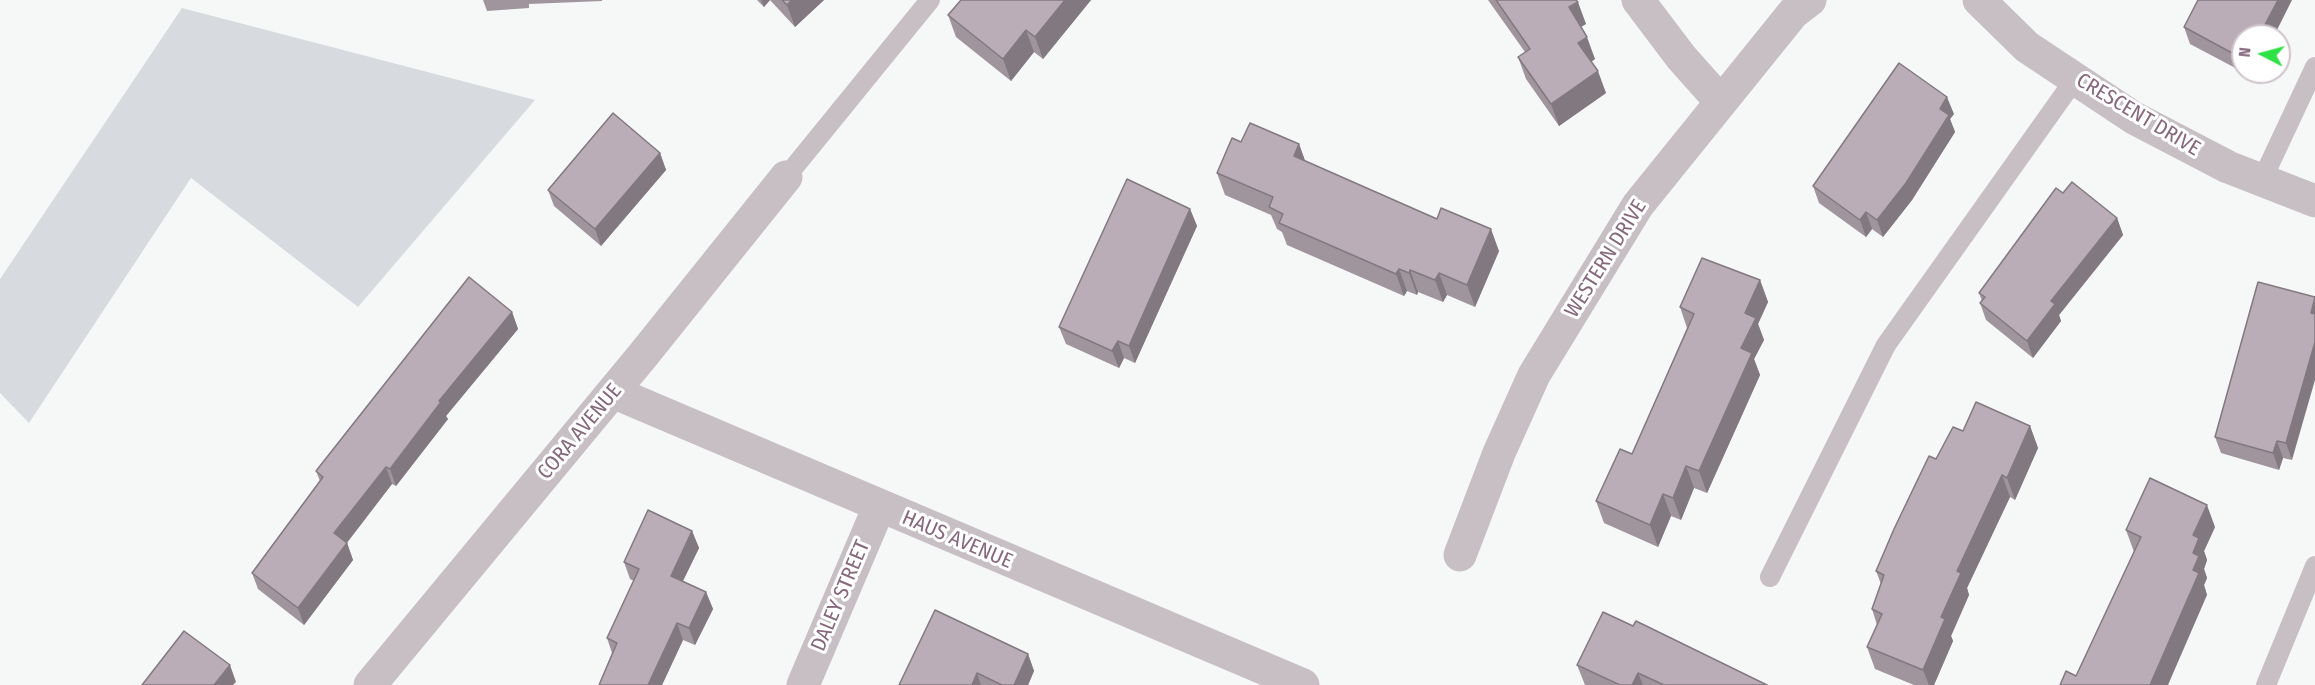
<!DOCTYPE html>
<style>
body{margin:0}
#map{position:relative;width:2315px;height:685px;overflow:hidden;background:#f6f8f8;font-family:"Fira Sans Condensed",sans-serif}
canvas{display:block}
.north{position:absolute;left:2231px;top:24px;width:60px;height:60px;box-sizing:border-box;background:#fff;border:2px solid #cfc3cb;border-radius:50%;rotate:276deg;font-size:16px;font-weight:700;line-height:24px;text-align:center;color:#86687c}
.north::after{content:'';display:block;margin:auto;width:21px;height:27px;background:#2ee144;clip-path:polygon(50% 0,100% 100%,50% 72%,0 100%)}
</style>
<div id="map">
<canvas width="2315" height="685"></canvas>
<div class="north">N</div>
</div>
<script>
const ctx = document.querySelector('canvas').getContext('2d');
ctx.lineJoin = 'round';
function fillPath(path, color) { ctx.fillStyle = color; ctx.fill(path, 'evenodd'); }
const shape = rows => new Path2D(rows.map(r => 'M' + r).join(''));
function trace(path, color, width, dash) { ctx.strokeStyle = color; ctx.lineWidth = width; ctx.lineCap = dash ? 'butt' : 'round'; ctx.setLineDash(dash || []); ctx.stroke(path); }
function write(font, color, halo, rows, align = 'center') {
  ctx.font = font + ' "Fira Sans Condensed",sans-serif'; ctx.lineWidth = 6; ctx.setLineDash([]); ctx.textBaseline = 'middle'; ctx.strokeStyle = halo; ctx.fillStyle = color; for (const [text, x, y, turn = 0] of rows) {
    ctx.save(); ctx.translate(x, y); ctx.rotate((+turn || 0) * Math.PI / 180); ctx.textAlign = isNaN(turn) ? turn : align; if (halo) ctx.strokeText(text, 0, 0); ctx.fillText(text, 0, 0); ctx.restore();
  }
}
const green = shape([
 [182,8,535,100,358,307,191,178,29,423,0,393,0,279]
]);
const service = shape([
 [786,177,930,0],
 [2262,180,2315,67],
 [1770,577,1886,345,2075,79],
 [2266,685,2315,566]
]);
const minor = shape([
 [1638,0,1681,57,1721,102],
 [1979,0,2027,47,2134,118,2228,167,2315,201],
 [613,392,1303,685],
 [1460,555,1499,453,1534,375,1638,205,1793,13,1810,0],
 [370,685,644,354,786,177],
 [803,685,879,507]
]);
const wall = shape([
 [483,0,602,0,602,1,529,4,529,8,487,11],
 [757,0,824,0,795,27,770,0,764,7],
 [1091,0,1043,59,1034,52,1011,81,956,37,948,15],
 [1488,0,1576,0,1586,24,1581,27,1595,59,1591,62,1606,93,1559,126,1526,79,1518,57,1525,52],
 [2184,27,2243,36,2243,67,2241,71,2190,44],
 [1954,114,1950,119,1955,132,1912,200,1883,237,1872,229,1866,237,1819,203,1813,186],
 [1241,142,1299,144,1305,161,1499,251,1475,307,1447,295,1443,302,1418,292,1417,295,1407,291,1404,296,1287,245,1282,232,1277,229,1271,215,1225,195,1217,173],
 [660,153,666,170,601,246,554,206,548,190],
 [2063,193,2117,218,2123,235,2059,315,2061,321,2033,358,1986,320,1980,303,1982,301,1979,293],
 [1190,209,1197,226,1135,363,1124,358,1119,368,1066,344,1059,327],
 [1760,280,1768,302,1758,324,1764,340,1754,359,1760,375,1707,493,1694,488,1681,520,1671,516,1658,547,1604,523,1596,501,1632,454,1687,328,1680,307],
 [2258,282,2292,460,2283,458,2279,470,2221,453,2215,437],
 [512,312,518,329,446,416,448,419,396,486,392,484,347,543,353,560,304,625,258,589,252,573,320,481,316,471],
 [2030,426,2038,448,2015,500,2010,497,1967,588,1969,595,1951,636,1953,641,1934,685,1914,685,1875,669,1867,647,1877,625,1872,609,1881,584,1876,571,1963,431],
 [2215,527,2204,551,2207,560,2204,569,2207,578,2204,585,2207,595,2076,676,2134,552,2126,530],
 [692,531,699,548,683,581,706,592,713,609,695,645,683,640,662,685,599,685,612,653,607,638,634,581,630,579,624,562],
 [1633,626,1767,685,1585,685,1577,665],
 [1028,654,1034,671,1028,685,899,685]
]);
const shadedWall = shape([
 [761,0,770,0,764,7],
 [792,0,824,0,795,27,787,5],
 [1065,0,1091,0,1043,59,1035,37],
 [2278,0,2292,0,2274,36,2259,36],
 [1578,2,1586,24,1577,29,1569,7],
 [1026,30,1034,52,1011,81,1003,59],
 [1587,37,1595,59,1586,65,1578,43],
 [2240,44,2243,54,2243,67,2241,71,2234,54],
 [1598,71,1606,93,1559,126,1551,104],
 [1947,97,1954,114,1950,119,1955,132,1912,200,1883,237,1877,220,1940,109],
 [1299,144,1307,166,1294,156],
 [660,153,666,170,601,246,595,229],
 [1190,209,1197,226,1135,363,1129,346],
 [1866,212,1872,229,1866,237,1860,220],
 [2117,218,2123,235,2059,315,2061,321,2033,358,2027,341,2051,301],
 [1491,229,1499,251,1475,307,1467,285],
 [1399,269,1407,291,1404,296,1396,274],
 [1410,270,1418,292,1417,295,1409,273],
 [1439,273,1447,295,1443,302,1435,280],
 [1760,280,1768,302,1758,324,1764,340,1754,359,1760,375,1707,493,1699,471,1741,348,1745,313],
 [2315,299,2315,323,2311,313],
 [512,312,518,329,446,416,448,419,396,486,390,469,439,401],
 [1118,341,1124,358,1119,368,1112,351],
 [2315,342,2315,380,2292,460,2286,443],
 [2030,426,2038,448,2015,500,2007,478],
 [2277,441,2283,458,2279,470,2273,453],
 [1686,466,1694,488,1681,520,1673,498],
 [386,467,392,484,341,550,334,533],
 [2002,475,2010,497,1967,588,1969,595,1951,636,1953,641,1934,685,1929,685,1923,670,1957,571],
 [1663,494,1671,516,1658,547,1650,525],
 [2207,505,2215,527,2204,551,2207,560,2204,569,2207,578,2204,585,2207,595,2168,685,2150,685,2193,570,2193,535],
 [692,531,699,548,677,593,671,576],
 [347,543,353,560,304,625,298,608],
 [706,592,713,609,695,645,689,628],
 [677,623,683,640,662,685,648,685],
 [1028,654,1034,671,1028,685,1014,685],
 [230,665,236,682,233,685,214,685],
 [977,673,981,685,972,685],
 [1638,673,1643,685,1632,685]
]);
const building = shape([
 [782,0,792,0,787,5,782,0],
 [961,0,1065,0,1035,37,1026,30,1003,59,948,15,961,0],
 [1496,0,1576,0,1578,2,1569,7,1587,37,1578,43,1598,71,1551,104,1518,57,1530,49,1496,0],
 [2198,0,2278,0,2259,36,2243,36,2243,46,2240,44,2234,54,2184,27,2198,0],
 [1899,63,1947,97,1940,109,1949,115,1906,183,1877,220,1866,212,1860,220,1813,186,1899,63],
 [613,113,660,153,595,229,548,190,613,113],
 [1250,123,1299,144,1294,156,1437,219,1441,208,1491,229,1467,285,1439,273,1435,280,1410,270,1409,273,1399,269,1396,274,1279,223,1283,214,1269,207,1273,197,1217,173,1232,138,1241,142,1250,123],
 [1127,179,1190,209,1129,346,1118,341,1112,351,1059,327,1127,179],
 [2072,182,2117,218,2051,301,2055,304,2027,341,1980,303,1985,297,1979,293,2056,188,2063,193,2072,182],
 [1702,258,1760,280,1745,313,1756,318,1741,348,1752,353,1699,471,1686,466,1673,498,1663,494,1650,525,1596,501,1620,449,1632,454,1694,314,1680,307,1702,258],
 [469,277,512,312,439,401,441,402,390,469,386,467,334,533,347,543,298,608,252,573,323,477,316,471,469,277],
 [2258,282,2315,297,2311,313,2315,314,2315,342,2286,443,2277,441,2273,453,2215,437,2258,282],
 [1976,402,2030,426,2007,478,2002,475,1957,571,1961,573,1941,617,1945,619,1923,670,1867,647,1882,614,1872,609,1884,575,1876,571,1894,529,1929,456,1936,459,1953,427,1963,431,1976,402],
 [2150,478,2207,505,2193,535,2199,538,2193,553,2199,556,2193,570,2199,573,2150,685,2060,685,2066,671,2076,676,2141,537,2126,530,2150,478],
 [648,510,692,531,671,576,706,592,689,628,677,623,648,685,599,685,617,643,607,638,639,569,624,562,648,510],
 [935,610,1028,654,1014,685,1002,685,977,673,972,685,899,685,935,610],
 [1603,612,1633,626,1636,621,1767,685,1664,685,1638,673,1632,685,1620,685,1577,665,1603,612],
 [184,631,230,665,214,685,142,685,184,631]
]);
const streetNames = [
 ["CRESCENT DRIVE",2138,115,31],
 ["WESTERN DRIVE",1606,259,-58],
 ["CORA AVENUE",580,432,-50],
 ["HAUS AVENUE",957,540,23],
 ["DALEY STREET",841,596,-67]
];
fillPath(green, '#d7dbe0');
trace(service, '#c8bfc5', 20);
trace(minor, '#c8bfc5', 33);
fillPath(wall, '#a0959d');
fillPath(shadedWall, '#827980');
fillPath(building, '#baadb7');
trace(building, '#827980', 1.5);
write('21px', '#86687c', '#fff', streetNames);
</script>
